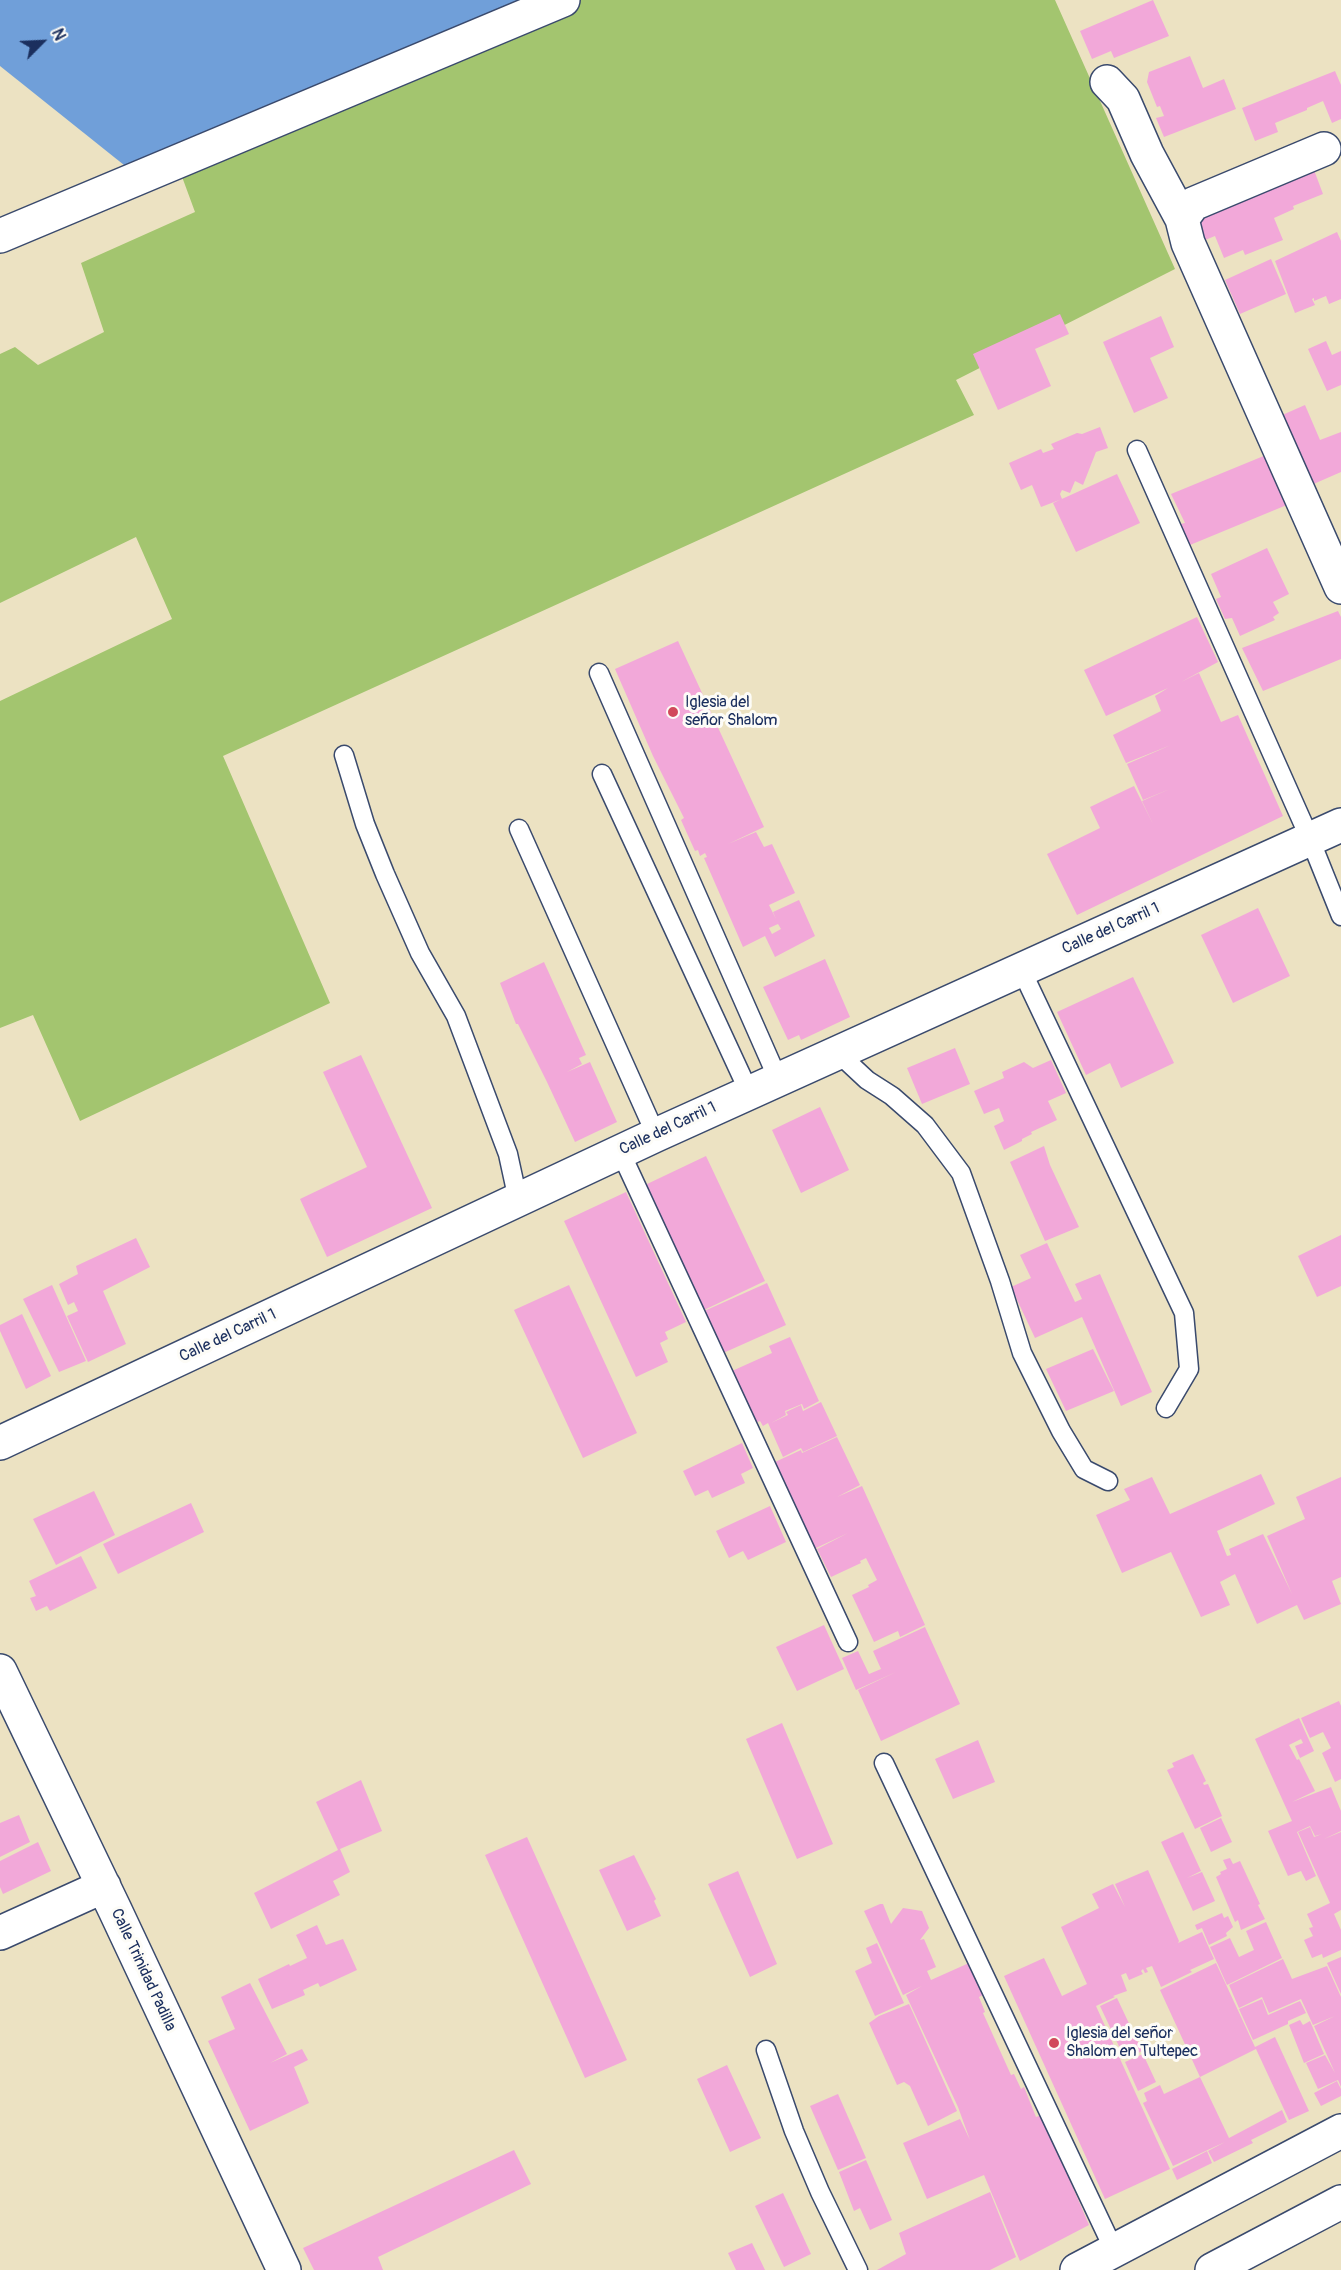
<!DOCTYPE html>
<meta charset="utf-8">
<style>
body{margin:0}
#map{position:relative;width:1341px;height:2270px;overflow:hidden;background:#ece2c2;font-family:Pangolin,sans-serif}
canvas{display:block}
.north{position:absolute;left:12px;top:12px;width:60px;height:60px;-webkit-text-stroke:4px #fdfcf7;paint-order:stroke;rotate:66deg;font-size:16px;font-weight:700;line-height:24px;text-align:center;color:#1b2f5e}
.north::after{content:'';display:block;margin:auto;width:21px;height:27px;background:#1b2f5e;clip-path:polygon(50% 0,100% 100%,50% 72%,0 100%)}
</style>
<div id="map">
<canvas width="1341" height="2270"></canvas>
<div class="north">N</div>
</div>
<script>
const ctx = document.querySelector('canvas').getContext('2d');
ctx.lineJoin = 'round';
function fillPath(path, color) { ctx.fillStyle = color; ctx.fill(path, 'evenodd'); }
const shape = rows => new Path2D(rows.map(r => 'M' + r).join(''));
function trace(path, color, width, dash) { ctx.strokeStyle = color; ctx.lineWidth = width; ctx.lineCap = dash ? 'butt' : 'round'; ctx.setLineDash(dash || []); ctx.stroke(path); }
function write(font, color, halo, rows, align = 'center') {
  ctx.font = font + ' Pangolin,sans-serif'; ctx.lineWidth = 6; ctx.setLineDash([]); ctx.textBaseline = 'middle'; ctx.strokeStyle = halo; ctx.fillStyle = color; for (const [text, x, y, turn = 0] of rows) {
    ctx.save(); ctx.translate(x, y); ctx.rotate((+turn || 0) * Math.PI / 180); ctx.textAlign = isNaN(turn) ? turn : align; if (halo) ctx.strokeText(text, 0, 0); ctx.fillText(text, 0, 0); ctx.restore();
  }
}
const green = shape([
 [534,0,1055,0,1175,269,956,380,974,415,223,756,330,1003,80,1121,33,1015,0,1028,0,701,172,619,136,537,0,603,0,354,15,347,38,365,104,332,81,263,195,212,174,155]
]);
const water = shape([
 [0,0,534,0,134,173,0,66]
]);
const building = shape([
 [1153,0,1169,36,1114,58,1111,51,1092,59,1080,31],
 [1190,56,1203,88,1224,79,1236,109,1164,137,1156,118,1164,116,1160,106,1157,107,1147,82,1149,72],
 [1335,71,1341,85,1341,119,1332,123,1323,101,1307,108,1307,110,1275,123,1278,132,1255,141,1242,108],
 [1314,170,1323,194,1293,206,1294,209,1274,218,1283,240,1245,255,1243,250,1224,258,1215,236,1205,240,1196,217],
 [1337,232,1341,241,1341,299,1329,304,1326,296,1314,301,1314,298,1312,299,1315,305,1295,313,1275,261],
 [1271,259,1286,294,1240,314,1225,280],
 [1060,314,1069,334,1035,349,1051,386,998,410,973,354],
 [1161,316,1174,347,1150,358,1168,398,1134,413,1103,342],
 [1326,341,1332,355,1341,351,1341,385,1327,391,1308,349],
 [1305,405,1320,440,1341,432,1341,472,1309,486,1280,416],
 [1100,427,1108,448,1096,452,1083,485,1075,481,1070,493,1062,490,1060,494,1062,499,1041,507,1032,485,1021,490,1009,463,1041,449,1043,453,1054,449,1051,444,1077,433,1082,434],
 [1271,453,1294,502,1190,545,1180,524,1185,523,1171,494],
 [1117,474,1140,523,1076,552,1053,503],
 [1267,548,1289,594,1273,602,1279,613,1273,617,1275,620,1240,636,1232,618,1225,619,1216,599,1221,597,1211,574],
 [1338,611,1341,617,1341,659,1263,691,1242,648],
 [1197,617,1218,662,1181,682,1199,673,1221,722,1238,715,1283,816,1077,915,1047,854,1100,828,1090,807,1134,786,1153,824,1142,801,1170,789,1143,800,1127,764,1171,745,1126,763,1113,735,1161,711,1155,696,1168,688,1106,716,1084,670],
 [678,641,764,827,728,844,756,832,764,847,772,844,795,893,769,905,776,919,773,912,799,900,815,936,775,957,765,936,743,947,704,858,707,857,705,853,700,856,698,850,695,851,681,820,684,818,653,756,615,669],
 [778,924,781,929,772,934,769,928],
 [1258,908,1290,976,1233,1003,1201,935],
 [825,959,850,1017,801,1040,799,1035,788,1040,763,987],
 [544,962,586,1055,579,1058,582,1064,567,1072,590,1062,617,1122,575,1142,547,1082,518,1024,516,1024,500,983],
 [1133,977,1174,1063,1121,1088,1110,1063,1086,1075,1057,1012],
 [955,1048,970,1084,922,1104,907,1068],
 [361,1055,432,1208,327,1257,300,1199,367,1167,323,1072],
 [1051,1060,1066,1093,1048,1101,1057,1120,1031,1132,1032,1134,1022,1139,1022,1141,1004,1150,994,1126,1004,1121,999,1108,984,1114,974,1091,1004,1078,1002,1072,1024,1062,1033,1068],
 [820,1107,849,1170,801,1193,772,1130],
 [1044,1146,1050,1165,1079,1227,1045,1241,1010,1162],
 [706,1156,765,1281,704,1310,645,1185],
 [626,1192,686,1322,665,1332,668,1339,660,1343,668,1362,636,1377,564,1221],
 [1341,1235,1341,1286,1317,1297,1298,1256],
 [136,1238,150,1267,103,1291,126,1344,88,1362,67,1316,78,1311,74,1302,68,1305,59,1284,78,1274,76,1266],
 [1047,1243,1075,1302,1082,1299,1075,1284,1100,1274,1152,1392,1121,1406,1082,1317,1035,1338,1011,1287,1031,1278,1020,1255],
 [767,1283,786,1325,721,1354,702,1312],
 [52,1285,86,1361,59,1372,23,1299],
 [569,1285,637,1433,583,1458,514,1310],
 [22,1314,51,1376,26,1389,0,1331,0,1325],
 [790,1337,819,1401,804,1409,802,1404,785,1411,786,1415,771,1423,788,1415,786,1412,801,1405,803,1411,821,1402,837,1436,803,1452,801,1448,783,1457,768,1423,763,1426,760,1421,755,1423,732,1371,772,1353,769,1346],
 [1093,1349,1114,1391,1066,1411,1046,1369],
 [837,1437,860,1485,837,1497,862,1486,925,1625,900,1637,898,1631,874,1642,852,1595,869,1587,868,1585,877,1580,866,1558,860,1561,861,1563,831,1577,817,1549,848,1533,814,1549,775,1462,801,1450,802,1453],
 [742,1443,753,1468,741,1474,745,1483,712,1498,708,1490,695,1496,683,1471],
 [1261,1474,1275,1504,1217,1531,1227,1556,1231,1555,1229,1549,1263,1534,1292,1594,1267,1536,1305,1519,1296,1497,1341,1477,1341,1577,1332,1581,1341,1604,1304,1620,1297,1605,1257,1624,1235,1574,1220,1582,1230,1605,1201,1617,1171,1552,1122,1573,1096,1515,1130,1500,1124,1489,1152,1477,1170,1514],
 [94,1491,115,1535,56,1565,33,1519],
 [191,1503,204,1532,118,1574,103,1544],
 [770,1506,786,1542,748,1560,743,1551,729,1558,716,1531],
 [81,1556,97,1588,50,1611,47,1606,36,1611,30,1598,36,1596,29,1581],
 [824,1625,844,1669,797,1691,776,1647],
 [925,1627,960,1704,881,1741,858,1690,896,1672,856,1690,842,1658,858,1651,869,1674,881,1669,873,1651],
 [1339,1701,1341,1706,1341,1779,1335,1782,1322,1753,1331,1748,1323,1732,1310,1738,1301,1718],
 [1299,1718,1314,1751,1300,1758,1295,1746,1303,1743,1301,1739,1289,1745,1297,1760,1299,1759,1315,1791,1292,1802,1331,1787,1341,1811,1341,1831,1324,1839,1341,1832,1341,1910,1334,1914,1341,1930,1341,1950,1323,1958,1322,1954,1312,1958,1304,1940,1313,1936,1309,1928,1313,1927,1307,1914,1330,1903,1298,1832,1310,1827,1314,1837,1322,1834,1315,1836,1310,1826,1297,1832,1316,1876,1306,1881,1301,1871,1288,1876,1268,1831,1292,1821,1255,1739],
 [782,1723,833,1844,797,1859,746,1739],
 [978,1740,995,1782,953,1799,935,1759],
 [1193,1754,1206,1781,1203,1783,1204,1785,1208,1784,1222,1816,1195,1829,1167,1770,1174,1767,1172,1763],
 [361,1780,382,1831,340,1849,350,1872,333,1881,340,1895,271,1929,254,1893,338,1850,316,1802],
 [19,1815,30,1842,0,1857,0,1823],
 [1221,1818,1232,1842,1211,1852,1200,1828],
 [1183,1832,1201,1871,1187,1878,1202,1872,1215,1901,1193,1911,1161,1842],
 [527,1837,627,2060,585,2078,485,1855],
 [38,1842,51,1871,3,1894,0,1887,0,1861],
 [634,1855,656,1899,654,1901,661,1916,627,1931,599,1870],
 [1230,1858,1233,1864,1240,1861,1260,1904,1258,1905,1265,1919,1241,1930,1238,1920,1235,1922,1216,1877,1221,1874,1220,1872,1227,1869,1223,1860],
 [1148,1870,1179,1941,1178,1943,1202,1932,1214,1959,1190,1970,1192,1972,1161,1987,1152,1966,1146,1968,1148,1972,1145,1973,1143,1969,1141,1971,1143,1974,1129,1980,1126,1973,1121,1975,1127,1991,1113,1996,1115,1997,1096,2006,1170,2169,1105,2199,1004,1976,1044,1958,1062,1996,1087,1984,1061,1927,1099,1908,1092,1894,1113,1884,1125,1907,1115,1884],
 [738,1871,777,1964,750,1977,708,1884],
 [880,1904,883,1904,891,1924,903,1908,922,1911,929,1928,920,1940,924,1939,936,1967,927,1971,931,1980,969,1963,983,1995,979,1997,985,2012,983,2013,1011,2075,1014,2074,1021,2089,1024,2087,1036,2117,1042,2115,1089,2225,1020,2261,984,2175,927,2199,903,2143,960,2119,970,2140,958,2107,906,1995,922,1986,903,1995,864,1911],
 [1222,1913,1224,1918,1228,1916,1233,1927,1226,1933,1227,1936,1209,1945,1202,1928,1197,1930,1195,1925],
 [1266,1922,1282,1958,1227,1985,1210,1947,1230,1938,1239,1957,1254,1950,1246,1931],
 [317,1925,326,1945,343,1939,357,1970,320,1987,318,1983,303,1990,305,1995,272,2009,258,1979,289,1964,290,1966,307,1958,296,1935],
 [877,1943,904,2003,875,2016,855,1971,872,1963,866,1948],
 [1341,1957,1341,1994,1327,1963],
 [1283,1959,1292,1979,1327,1966,1341,1997,1341,2087,1338,2080,1318,2089,1306,2063,1325,2055,1335,2073,1314,2026,1335,2016,1313,2025,1301,1999,1269,2013,1262,1997,1239,2008,1229,1985],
 [1216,1963,1255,2047,1275,2037,1309,2111,1289,2120,1256,2049,1200,2077,1160,1990],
 [250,1983,287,2054,270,2063,302,2049,308,2060,294,2067,309,2103,250,2131,208,2041,235,2029,221,1997],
 [1117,1998,1142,2051,1125,2059,1100,2006],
 [1262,1999,1268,2015,1300,2001,1306,2013,1288,2021,1288,2024,1253,2040,1239,2009],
 [909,2004,957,2111,928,2126,910,2086,904,2082,897,2085,869,2023,879,2016],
 [1300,2020,1303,2025,1310,2021,1324,2054,1304,2063,1289,2025],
 [1143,2054,1156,2082,1138,2091,1125,2062],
 [727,2065,761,2138,730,2152,697,2079],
 [1200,2077,1229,2138,1282,2110,1287,2122,1251,2140,1253,2143,1214,2162,1208,2151,1225,2142,1173,2166,1143,2103,1147,2101,1144,2093,1160,2085,1164,2094],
 [1337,2081,1341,2089,1341,2096,1321,2106,1314,2093],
 [838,2094,866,2158,838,2170,810,2106],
 [514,2150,531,2184,378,2257,383,2270,314,2270,303,2248],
 [1207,2151,1212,2163,1177,2180,1172,2169],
 [866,2160,892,2220,870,2230,860,2208,854,2211,839,2172],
 [990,2192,1016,2257,990,2270,877,2270,906,2254,899,2233],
 [783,2193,811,2254,784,2267,755,2206],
 [752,2243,765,2270,736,2270,728,2253]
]);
const lane = shape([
 [1137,450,1310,839,1341,916],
 [599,673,778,1079],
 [344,755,365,824,385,874,420,953,456,1016,508,1154,518,1200],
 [602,774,749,1092],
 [519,829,656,1135],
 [1021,969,1184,1313,1189,1369,1166,1408],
 [837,1052,867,1080,892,1096,925,1125,961,1173,1000,1281,1022,1353,1061,1431,1084,1469,1108,1481],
 [620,1151,848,1642],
 [884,1763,1114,2250],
 [766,2050,794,2131,820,2192,858,2270]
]);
const street = shape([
 [1107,82,1123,99,1147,154,1182,219],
 [1324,149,1193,204,1182,219,1188,243,1341,587],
 [0,236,563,0],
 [0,1443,656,1135,1341,825],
 [0,1671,115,1910,284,2270],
 [0,1933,104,1886]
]);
const secondary = shape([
 [1077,2270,1341,2131],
 [1212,2270,1341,2202]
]);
const markers = [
 [673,712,6,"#d1495b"],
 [1054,2043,6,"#d1495b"]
];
const poiNames = [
 ["Iglesia del",685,703],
 ["señor Shalom",685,721],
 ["Iglesia del señor",1066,2034],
 ["Shalom en Tultepec",1066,2052]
];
const streetNames = [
 ["Calle del Carril 1",1111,929,-24],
 ["Calle del Carril 1",668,1129,-25],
 ["Calle del Carril 1",228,1336,-25],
 ["Calle Trinidad Padilla",143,1970,65]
];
fillPath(green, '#a3c56f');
fillPath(water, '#709fd9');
fillPath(building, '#f2a8d9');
trace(lane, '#3a4a6d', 21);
trace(street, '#3a4a6d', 36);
trace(secondary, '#3a4a6d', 36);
trace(lane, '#fff', 18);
trace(street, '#fff', 33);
trace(secondary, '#fff', 33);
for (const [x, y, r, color] of markers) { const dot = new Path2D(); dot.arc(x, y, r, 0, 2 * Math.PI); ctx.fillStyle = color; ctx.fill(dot); trace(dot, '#fdfcf7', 2); }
write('16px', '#1b2f5e', '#fdfcf7', poiNames, 'left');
write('16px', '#1b2f5e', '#fdfcf7', streetNames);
</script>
